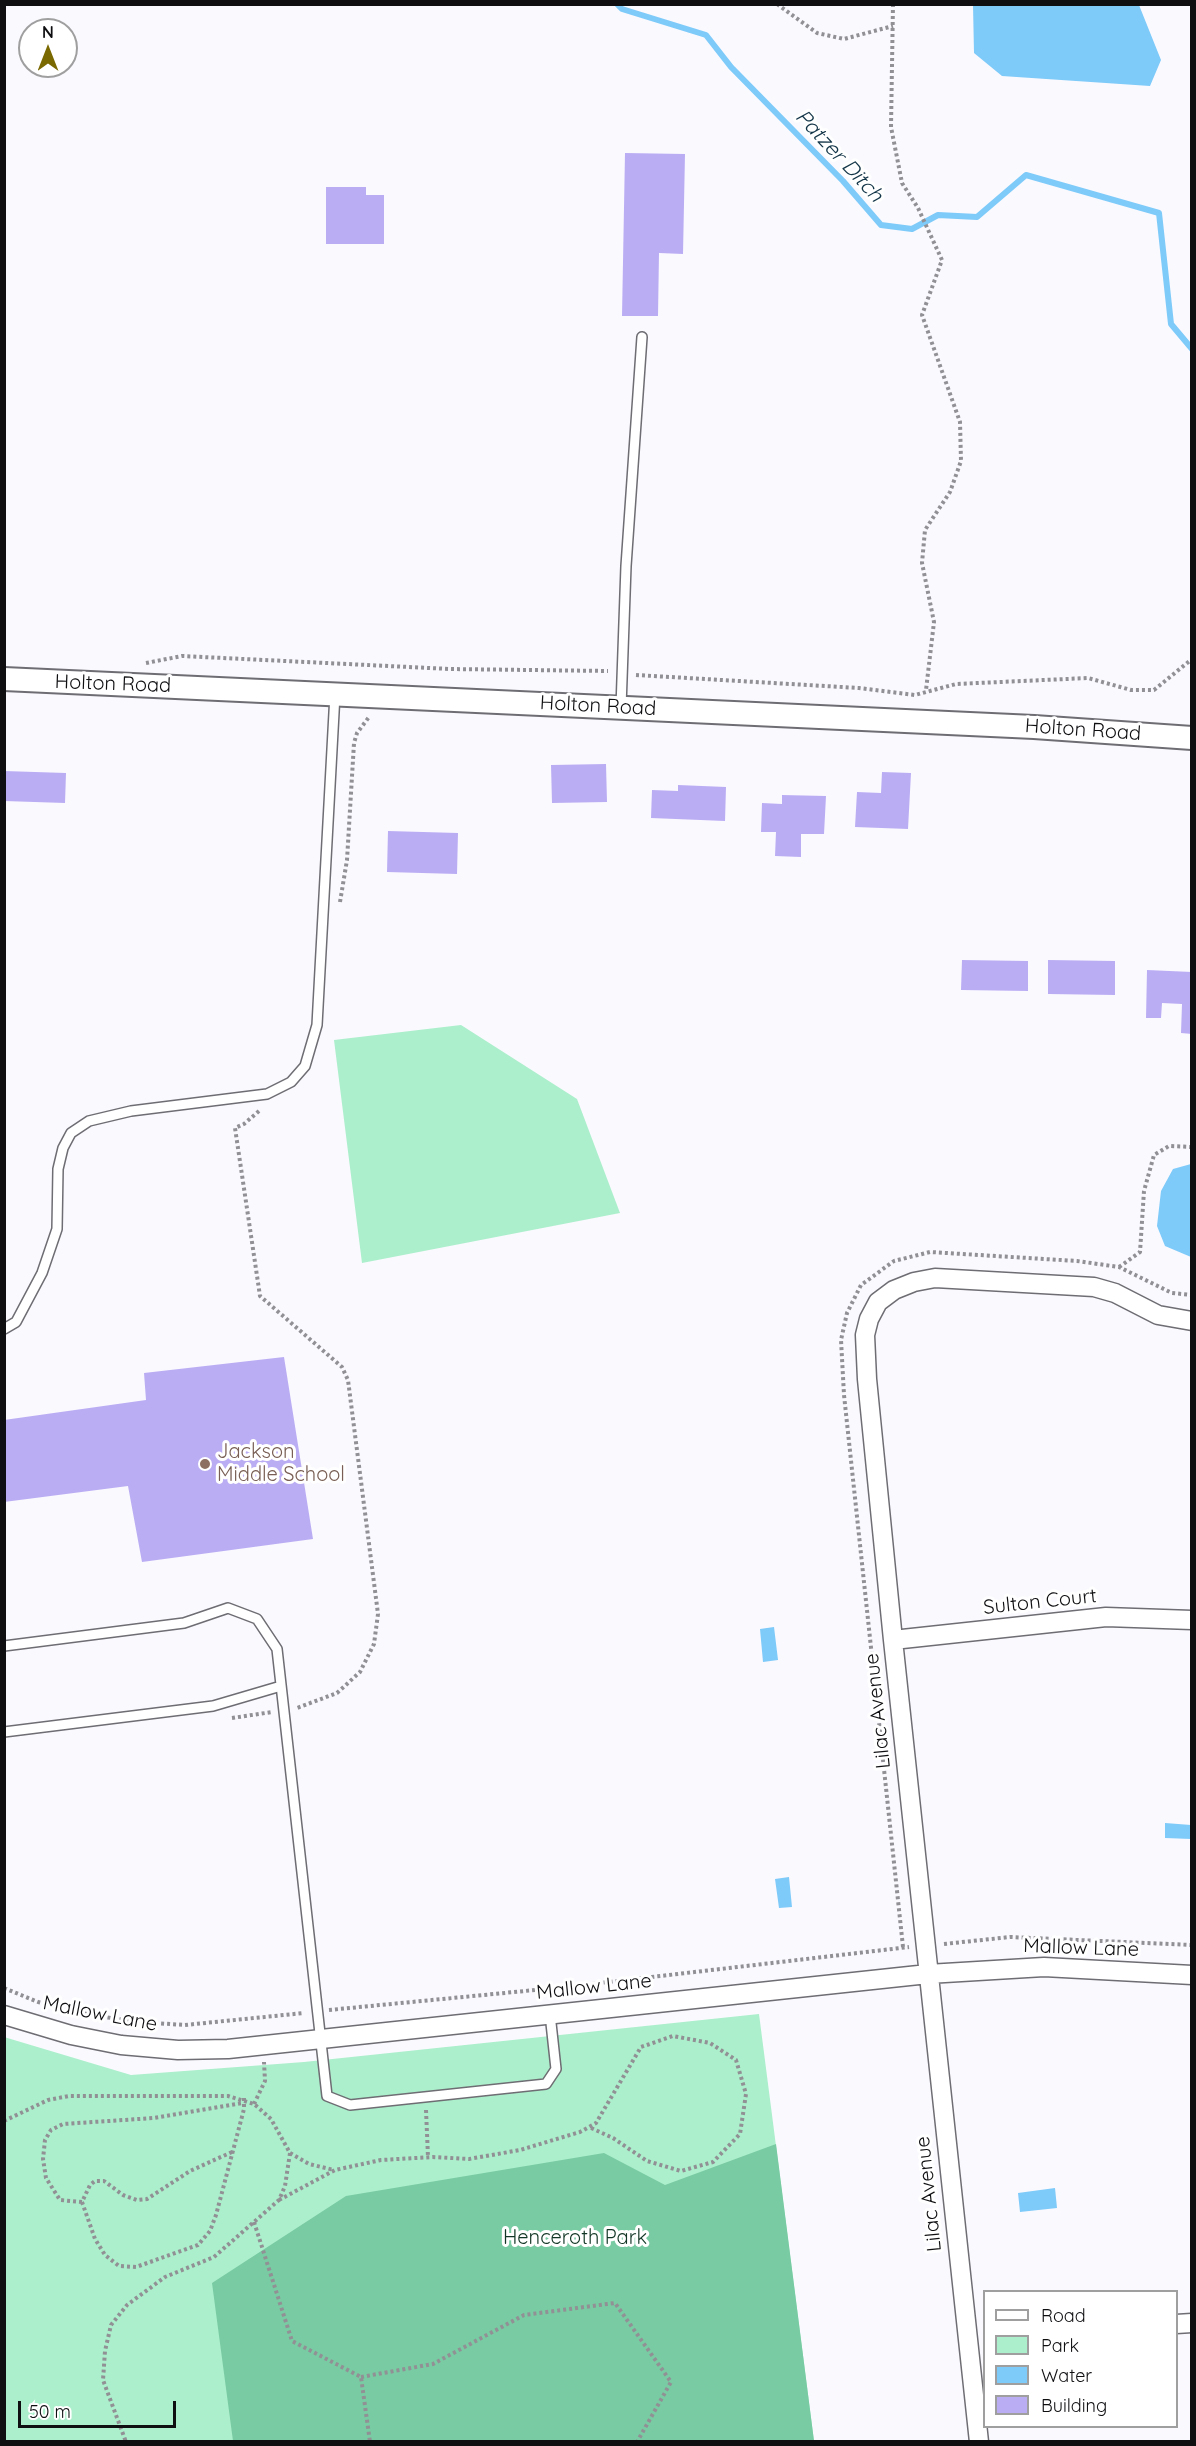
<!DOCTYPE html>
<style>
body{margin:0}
#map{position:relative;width:1196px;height:2446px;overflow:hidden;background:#faf9fe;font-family:Quicksand,sans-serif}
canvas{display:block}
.frame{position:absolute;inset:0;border:6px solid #0f0e11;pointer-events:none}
.legend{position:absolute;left:983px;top:2290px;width:195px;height:138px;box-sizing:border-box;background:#fff;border:2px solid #9f9fa0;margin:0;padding:8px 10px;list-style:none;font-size:18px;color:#0f0e11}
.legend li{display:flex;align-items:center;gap:12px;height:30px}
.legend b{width:30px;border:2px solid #9f9fa0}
.north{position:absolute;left:18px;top:18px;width:60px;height:60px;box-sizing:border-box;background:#fff;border:2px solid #9f9fa0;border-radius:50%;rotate:0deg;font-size:16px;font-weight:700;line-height:24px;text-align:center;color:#0f0e11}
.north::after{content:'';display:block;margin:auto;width:21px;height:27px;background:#7a6900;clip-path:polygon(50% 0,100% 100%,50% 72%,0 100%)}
.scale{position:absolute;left:18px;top:2401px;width:158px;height:27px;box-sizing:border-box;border:3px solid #0f0e11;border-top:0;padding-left:8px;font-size:18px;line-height:21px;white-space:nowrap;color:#0f0e11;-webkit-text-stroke:4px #fff;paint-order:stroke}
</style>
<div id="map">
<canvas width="1196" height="2446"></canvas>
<div class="frame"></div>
<ul class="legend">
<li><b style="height:8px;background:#fff"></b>Road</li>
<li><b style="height:16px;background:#acefcc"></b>Park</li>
<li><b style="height:16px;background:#7ecaf9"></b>Water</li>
<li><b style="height:16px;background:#bbadf4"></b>Building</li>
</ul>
<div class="north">N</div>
<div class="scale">50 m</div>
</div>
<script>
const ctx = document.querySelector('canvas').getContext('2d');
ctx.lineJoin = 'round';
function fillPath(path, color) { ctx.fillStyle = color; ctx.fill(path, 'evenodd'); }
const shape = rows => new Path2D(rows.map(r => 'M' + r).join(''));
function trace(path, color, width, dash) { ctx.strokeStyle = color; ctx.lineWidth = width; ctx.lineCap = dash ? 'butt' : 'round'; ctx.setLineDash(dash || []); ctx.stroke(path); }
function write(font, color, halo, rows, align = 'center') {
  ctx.font = font + ' Quicksand,sans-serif'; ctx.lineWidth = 6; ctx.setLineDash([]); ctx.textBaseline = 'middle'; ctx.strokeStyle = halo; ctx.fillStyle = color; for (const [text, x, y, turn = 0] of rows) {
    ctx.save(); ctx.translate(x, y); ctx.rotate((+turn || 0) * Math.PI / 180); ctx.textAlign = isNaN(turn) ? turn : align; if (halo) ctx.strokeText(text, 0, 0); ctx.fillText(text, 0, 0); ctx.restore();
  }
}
const green = shape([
 [461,1025,577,1099,620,1213,362,1263,334,1040],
 [759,2014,814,2441,5,2441,4,2037,131,2075,304,2062]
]);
const forest = shape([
 [776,2144,814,2441,233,2441,212,2283,346,2196,604,2153,665,2185]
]);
const water = shape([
 [973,5,1139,5,1161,60,1150,86,1002,76,974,53],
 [1191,1164,1192,1164,1191,1257,1165,1246,1157,1226,1161,1191,1173,1169],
 [774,1627,778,1660,763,1662,760,1629],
 [1165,1823,1191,1825,1191,1839,1165,1838],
 [789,1877,792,1907,779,1908,775,1879],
 [1055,2188,1057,2208,1020,2212,1018,2193]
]);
const stream = shape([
 [617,4,622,9,706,35,731,67,843,181,881,225,912,229,938,215,977,217,1026,175,1159,213,1171,324,1192,349]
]);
const building = shape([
 [625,153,685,154,683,254,659,253,658,316,622,316],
 [326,187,366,187,366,195,384,195,384,244,326,244],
 [606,764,607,802,552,803,551,765],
 [4,771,66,773,65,803,4,801],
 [882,772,911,773,908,829,855,827,857,792,881,793],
 [678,785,726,787,725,821,651,818,652,790,678,791],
 [782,795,826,796,824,834,801,834,801,857,775,856,776,832,761,832,762,803,782,804],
 [388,831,458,833,457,874,387,872],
 [962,960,1028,961,1028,991,961,990],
 [1048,960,1115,961,1115,995,1048,994],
 [1147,970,1192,972,1192,1034,1181,1033,1182,1004,1162,1003,1161,1018,1146,1018],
 [284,1357,313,1539,142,1562,128,1486,4,1502,4,1420,146,1400,144,1373]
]);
const path = shape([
 [777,4,817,33,844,39,893,26],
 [893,4,891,127,902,183,918,208,942,260,922,315,960,422,961,461,950,492,925,530,922,563,934,622,926,690],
 [146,663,182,656,450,669,608,671],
 [636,675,859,688,915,695,956,684,1088,678,1131,690,1154,690,1192,659],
 [340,902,347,860,354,743,357,733,369,717],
 [259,1111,244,1124,235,1128,260,1296,342,1367,348,1380,378,1614,374,1644,360,1672,337,1693,297,1708],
 [1119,1267,1140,1252,1144,1191,1154,1155,1169,1146,1192,1147],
 [232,1718,272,1712],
 [944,1944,1010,1937,1192,1945],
 [903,1947,844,1395,841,1340,847,1313,861,1285,894,1261,930,1252,1077,1261,1119,1267,1172,1293,1192,1295],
 [4,1988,38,2002,91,2015,138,2022,185,2025,304,2013],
 [329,2010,566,1987,909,1947],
 [254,2104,265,2081,264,2062],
 [426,2110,428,2157],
 [4,2121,48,2100,69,2096,228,2096,254,2104,271,2119,290,2153,285,2186,279,2200,214,2257,165,2277,127,2305,111,2325,105,2351,103,2380,126,2442],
 [232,2152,190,2171,147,2199,137,2200,123,2195,104,2181,95,2181,90,2185,82,2202,95,2239,105,2255,119,2266,136,2267,198,2245,210,2231,216,2215,244,2109,244,2098],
 [290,2153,309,2164,334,2170],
 [279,2200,335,2170,381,2160,433,2157,469,2159,520,2150,580,2132,589,2127,596,2123,641,2047,673,2036,710,2043,736,2060,746,2094,740,2134,713,2162,681,2171,647,2161,613,2138,589,2127],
 [82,2202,60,2200,46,2178,43,2159,45,2140,51,2130,63,2124,154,2118,242,2103],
 [254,2222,292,2341,361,2377,370,2442],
 [361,2377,433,2364,524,2315,615,2303,671,2382,637,2442]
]);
const service = shape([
 [621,707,626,566,642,337],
 [4,1329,16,1322,42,1273,57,1229,58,1169,63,1148,71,1133,89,1121,131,1111,267,1094,291,1082,305,1066,317,1025,335,694],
 [4,1646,184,1623,228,1608,257,1619,277,1649,327,2096,350,2105,546,2084,556,2069,550,2014],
 [4,1732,213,1706,281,1686]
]);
const minor = shape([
 [893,1640,1106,1617,1192,1620],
 [4,2015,71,2035,121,2045,178,2050,228,2049,928,1974,1044,1967,1192,1975],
 [1176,2324,1192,2323],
 [979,2442,893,1640,867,1379,865,1335,869,1319,878,1302,894,1290,914,1282,935,1278,1094,1287,1115,1293,1158,1315,1192,1321]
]);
const tertiary = shape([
 [4,679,1034,727,1192,738]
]);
const markers = [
 [205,1464,6,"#8d6e63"]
];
const streetNames = [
 ["Holton Road",113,684,2],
 ["Holton Road",598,706,3],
 ["Holton Road",1083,730,4],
 ["Sulton Court",1040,1602,-6],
 ["Lilac Avenue",878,1711,-96],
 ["Mallow Lane",1081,1948,2],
 ["Mallow Lane",594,1987,-6],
 ["Mallow Lane",100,2014,11],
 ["Lilac Avenue",929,2194,-96]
];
const educationNames = [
 ["Jackson",217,1452],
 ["Middle School",217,1475]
];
const parkNames = [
 ["Henceroth Park",575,2238]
];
const waterNames = [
 ["Patzer Ditch",839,156,47]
];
fillPath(green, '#acefcc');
fillPath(forest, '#79cba3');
fillPath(water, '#7ecaf9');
trace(stream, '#7ecaf9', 6);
fillPath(building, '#bbadf4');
trace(service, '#6e6d73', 12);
trace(minor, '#6e6d73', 21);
trace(tertiary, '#6e6d73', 26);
trace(path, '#919094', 4, [3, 3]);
trace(service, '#fff', 9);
trace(minor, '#fff', 18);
trace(tertiary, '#fff', 22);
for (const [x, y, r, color] of markers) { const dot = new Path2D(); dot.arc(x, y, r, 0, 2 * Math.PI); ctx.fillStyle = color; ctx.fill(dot); trace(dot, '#fff', 2); }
write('20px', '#0f0e11', '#fff', streetNames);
write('20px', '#785e54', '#fff', educationNames, 'left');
write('20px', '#113625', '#fff', parkNames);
write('italic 21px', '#123447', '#fff', waterNames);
</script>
